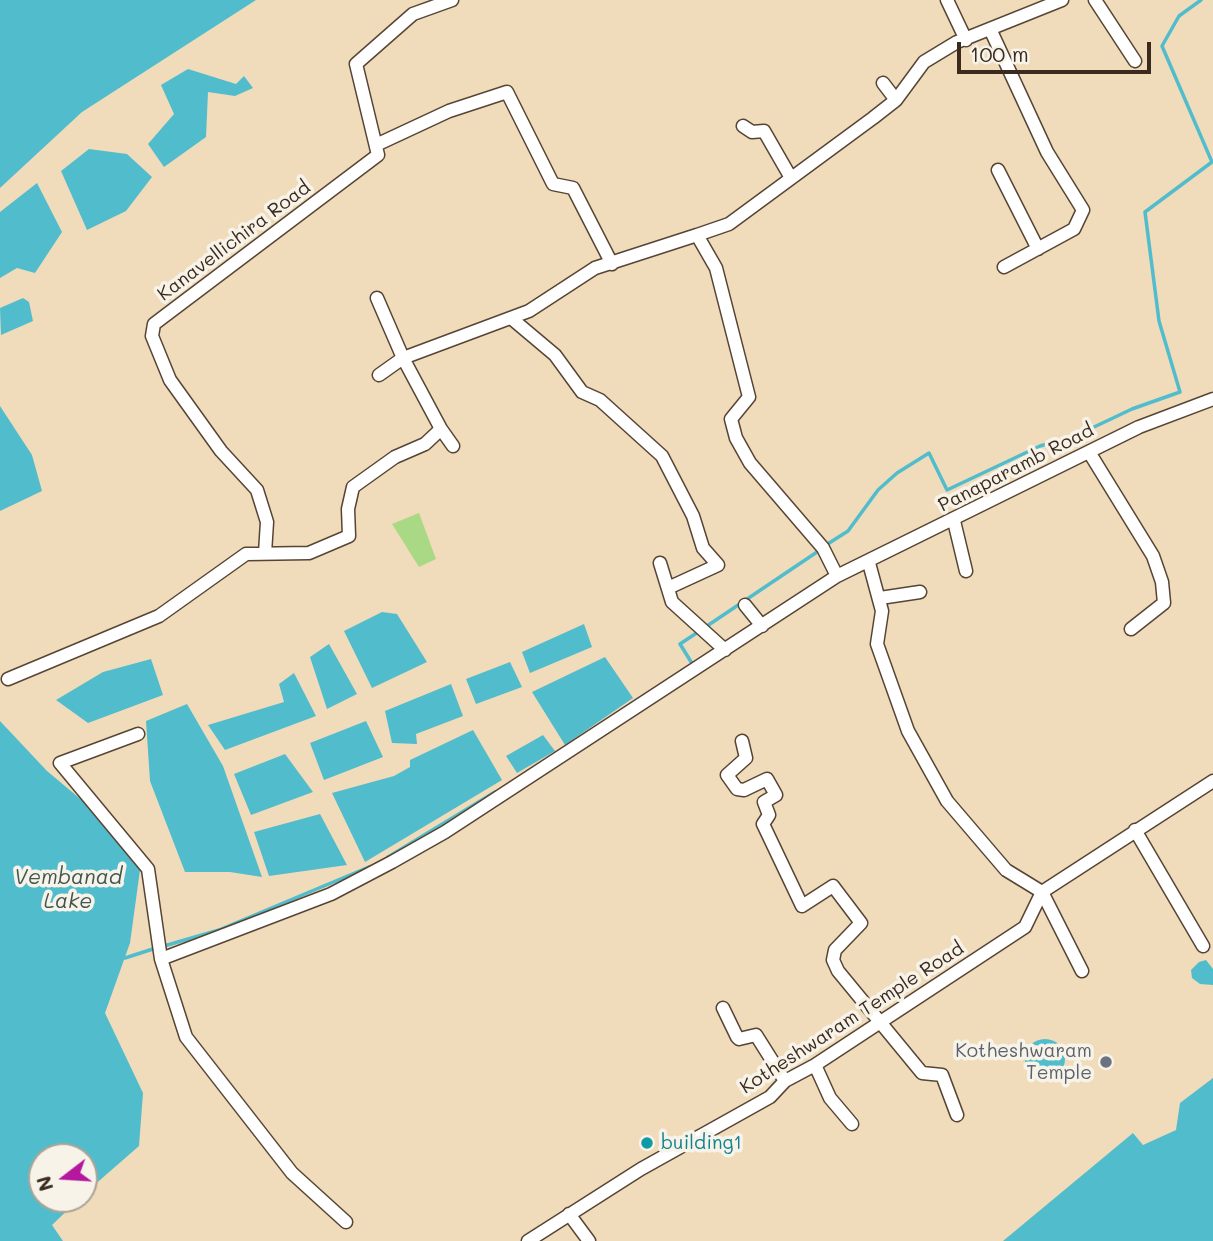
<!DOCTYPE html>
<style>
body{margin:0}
#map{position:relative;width:1213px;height:1241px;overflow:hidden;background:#f0dbba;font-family:Mali,sans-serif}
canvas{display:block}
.north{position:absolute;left:28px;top:1143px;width:70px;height:70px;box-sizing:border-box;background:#f7f3e8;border:2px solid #aca397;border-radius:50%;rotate:253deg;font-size:19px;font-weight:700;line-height:28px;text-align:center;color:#3b2a1e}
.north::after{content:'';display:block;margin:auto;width:24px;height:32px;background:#b5179e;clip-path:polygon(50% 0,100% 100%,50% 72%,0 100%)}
.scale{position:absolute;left:957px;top:42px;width:194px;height:32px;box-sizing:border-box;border:4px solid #3b2a1e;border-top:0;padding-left:9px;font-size:21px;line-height:24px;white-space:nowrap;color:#3b2a1e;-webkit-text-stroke:5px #f7f3e8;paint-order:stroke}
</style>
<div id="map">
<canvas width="1213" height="1241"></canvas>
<div class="north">N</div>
<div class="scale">100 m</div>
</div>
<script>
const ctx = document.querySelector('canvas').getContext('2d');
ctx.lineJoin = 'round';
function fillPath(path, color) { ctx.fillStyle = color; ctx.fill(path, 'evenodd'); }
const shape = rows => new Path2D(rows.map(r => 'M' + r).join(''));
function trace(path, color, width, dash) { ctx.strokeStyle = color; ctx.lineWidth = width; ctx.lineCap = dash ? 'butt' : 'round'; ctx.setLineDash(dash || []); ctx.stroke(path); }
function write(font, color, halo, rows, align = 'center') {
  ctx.font = font + ' Mali,sans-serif'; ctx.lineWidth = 7; ctx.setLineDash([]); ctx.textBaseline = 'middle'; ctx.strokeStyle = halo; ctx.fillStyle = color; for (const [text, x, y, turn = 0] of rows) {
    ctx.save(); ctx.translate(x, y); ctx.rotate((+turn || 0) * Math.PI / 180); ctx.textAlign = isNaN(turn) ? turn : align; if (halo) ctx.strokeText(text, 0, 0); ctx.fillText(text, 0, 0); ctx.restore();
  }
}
const green = shape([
 [419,513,436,559,419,567,392,524]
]);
const water = shape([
 [0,0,256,0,82,112,0,188],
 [188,69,236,84,244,76,253,88,235,96,208,92,206,137,164,167,148,144,174,114,161,85],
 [89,149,127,154,152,177,126,211,87,230,61,171],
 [37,183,62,232,35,273,17,268,0,278,0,212],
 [23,298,29,302,33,321,1,335,0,308],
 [0,406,32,455,42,491,0,511],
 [382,612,397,614,427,662,372,688,344,631],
 [584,624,592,647,530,673,522,652],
 [329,644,357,694,327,709,310,657],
 [605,657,633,698,565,745,532,692],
 [151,659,163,695,88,723,56,700,103,672],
 [510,662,522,687,476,704,466,679],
 [294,673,316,716,225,750,208,725,284,702,279,684],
 [451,684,463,716,416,734,417,744,392,743,385,711],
 [187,704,223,766,262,877,230,872,185,872,150,781,146,721],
 [0,721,47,771,96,812,140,870,130,943,105,1013,143,1093,139,1146,84,1194,84,1157,42,1157,42,1199,79,1199,52,1225,63,1241,0,1241],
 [366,721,383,757,324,780,310,743],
 [473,730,502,780,365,862,332,793,394,776,410,767,410,760],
 [543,735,555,751,517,773,506,756],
 [285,754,313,792,251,815,234,774],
 [320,814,347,865,269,876,254,832],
 [1206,960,1213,969,1213,985,1200,984,1192,978,1191,970,1199,962],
 '1025 1059a20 20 0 1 1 40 0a20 20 0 1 1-40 0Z',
 [1213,1078,1213,1241,1003,1241,1133,1133,1143,1145,1176,1130,1180,1103]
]);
const stream = shape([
 [826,545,848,531,878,490,897,473,929,453,947,490,1040,446,1073,437,1132,409,1180,392,1159,321,1145,212,1212,162,1162,46,1179,16,1201,0],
 [704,628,820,550],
 [693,665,680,644,698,632],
 [388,857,495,792],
 [164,946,219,930,369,867],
 [125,958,156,948]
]);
const street = shape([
 [947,0,966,40],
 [1095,0,1135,61],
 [991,31,1047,152,1083,210,1074,229,1004,267],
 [883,83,896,100],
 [743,126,752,132,764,131,791,178],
 [376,145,449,111,507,92,553,184,573,188,612,264],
 [998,170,1038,249],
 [697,235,729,224,873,118,896,100,924,62,957,42,1062,0],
 [377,298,403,358,379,375],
 [511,318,555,355,582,392,600,400,662,456,693,516,703,548,718,565,668,588],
 [441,429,453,446],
 [1089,452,1153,556,1162,582,1164,603,1131,629],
 [954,521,966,571],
 [265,553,267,522,257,490,221,451,170,380,152,336,154,324,378,155,356,64,413,14,452,0],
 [660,563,672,602,725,650],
 [869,563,882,611,877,644,908,731,947,801,1006,870,1042,892,1082,971],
 [880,598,920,592],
 [745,605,762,626],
 [8,679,159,616,246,554,309,553,349,536,348,509,353,487,395,457,425,444,441,429,403,358,529,311,595,268,697,235,716,268,749,397,731,419,736,438,750,463,823,548,837,576],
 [138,734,60,763,148,869,161,959,331,894,392,862,445,832,837,576,1139,427,1213,399],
 [742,741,746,758,727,775,737,789,744,790,767,779,776,795,764,802,769,815,763,824,802,906,833,886,861,923,835,950,833,960,838,971,922,1073,942,1075,957,1115],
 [1135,830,1203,946],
 [161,959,186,1037,292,1173,346,1222],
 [723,1008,737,1037,739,1039,756,1035,785,1081],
 [815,1065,830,1098,852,1124],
 [569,1214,589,1241],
 [528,1241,641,1169,770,1097,785,1081,815,1065,1025,927,1042,892,1213,781]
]);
const markers = [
 [1106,1062,7,"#6b7280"],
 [647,1143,7,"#0f9aa8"]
];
const streetNames = [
 ["Kanavellichira Road",234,241,-37],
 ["Panaparamb Road",1016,468,-27],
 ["Kotheshwaram Temple Road",852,1018,-33]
];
const worshipNames = [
 ["Kotheshwaram",1092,1051],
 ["Temple",1092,1073]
];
const cultureNames = [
 ["building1",661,1143]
];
const waterNames = [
 ["Vembanad",68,878],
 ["Lake",68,902]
];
fillPath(green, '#aad986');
fillPath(water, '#51bdcc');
trace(stream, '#51bdcc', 3.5);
trace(street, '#564535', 15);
trace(street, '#fff', 12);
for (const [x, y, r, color] of markers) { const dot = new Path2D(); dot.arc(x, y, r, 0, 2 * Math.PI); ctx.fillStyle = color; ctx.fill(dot); trace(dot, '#f7f3e8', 2.5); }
write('19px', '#3b2a1e', '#f7f3e8', streetNames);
write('19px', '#5b616d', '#f7f3e8', worshipNames, 'right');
write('19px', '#0d838f', '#f7f3e8', cultureNames, 'left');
write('italic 21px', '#425652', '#f7f3e8', waterNames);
</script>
